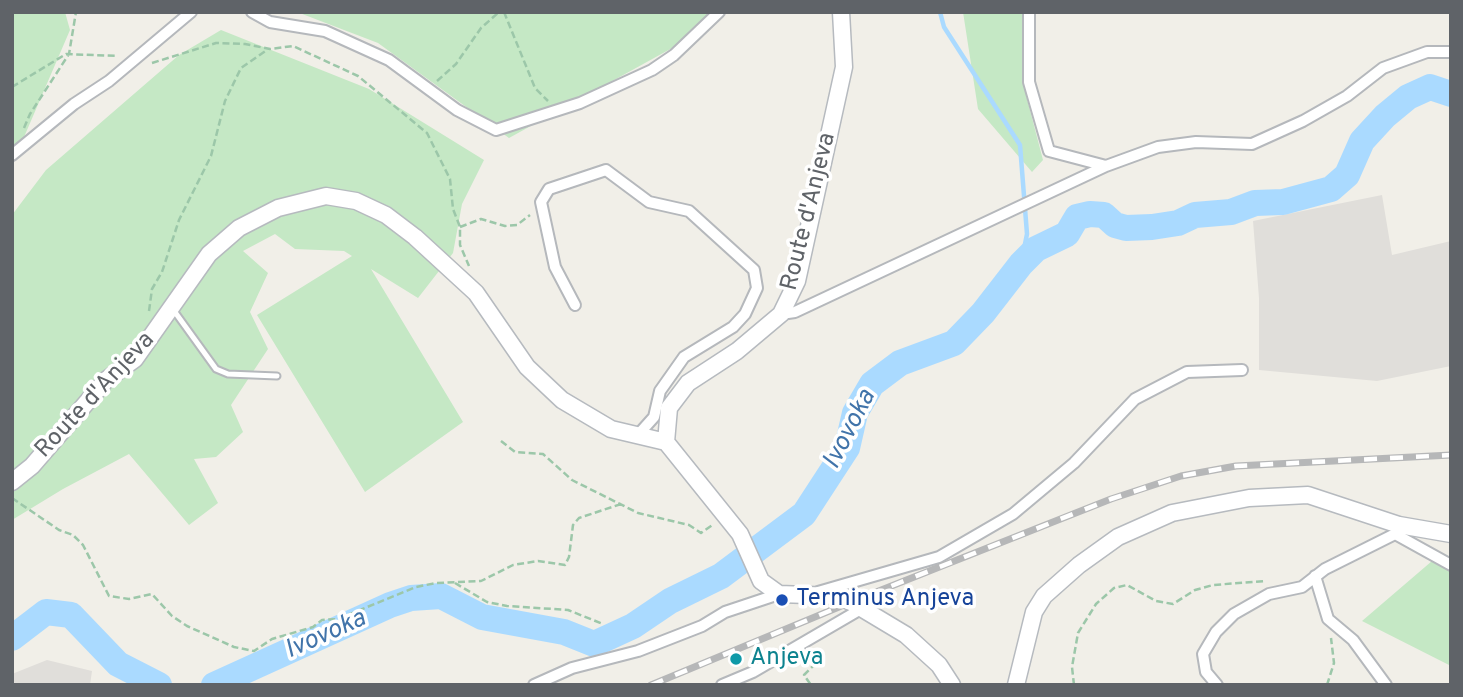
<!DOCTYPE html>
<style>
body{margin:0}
#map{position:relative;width:1463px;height:697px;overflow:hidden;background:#f1efe8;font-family:Overpass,sans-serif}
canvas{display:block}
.frame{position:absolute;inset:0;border:14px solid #5f6368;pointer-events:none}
</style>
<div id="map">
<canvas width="1463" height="697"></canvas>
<div class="frame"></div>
</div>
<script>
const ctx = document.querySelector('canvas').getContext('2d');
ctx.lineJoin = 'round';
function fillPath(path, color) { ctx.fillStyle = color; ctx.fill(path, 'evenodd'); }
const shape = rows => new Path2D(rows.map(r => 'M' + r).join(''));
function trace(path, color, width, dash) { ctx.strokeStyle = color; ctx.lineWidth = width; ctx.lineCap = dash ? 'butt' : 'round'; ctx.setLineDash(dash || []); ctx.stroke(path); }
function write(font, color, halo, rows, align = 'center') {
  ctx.font = font + ' Overpass,sans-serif'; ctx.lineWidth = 7; ctx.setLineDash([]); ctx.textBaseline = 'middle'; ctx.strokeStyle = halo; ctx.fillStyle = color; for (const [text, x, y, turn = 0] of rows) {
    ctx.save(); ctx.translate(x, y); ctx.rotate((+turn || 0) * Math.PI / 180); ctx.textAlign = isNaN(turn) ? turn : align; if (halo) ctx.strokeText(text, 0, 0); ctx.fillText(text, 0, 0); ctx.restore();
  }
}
const industrial = shape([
 [1382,195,1392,255,1451,241,1451,366,1377,381,1259,370,1259,298,1253,221],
 [47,660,92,671,90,685,12,685,12,674]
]);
const green = shape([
 [12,12,65,12,70,30,12,165],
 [297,12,710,12,674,47,509,138,378,43],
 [963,12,1023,12,1026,95,1043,160,1032,172,978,109],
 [221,30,369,89,484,160,462,204,453,253,418,298,371,269,463,422,365,492,257,315,352,256,344,251,295,249,275,234,243,251,268,273,250,312,268,349,231,405,243,432,216,457,194,459,218,503,189,525,129,454,63,489,12,520,12,215,46,170,179,55],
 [1439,555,1451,557,1451,666,1362,621]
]);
const stream = shape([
 [940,12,944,27,1020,145,1027,234,1021,264]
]);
const river = shape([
 [12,638,46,612,71,615,118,664,159,685],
 [214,685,390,605,411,598,441,596,482,617,564,632,594,644,633,626,670,601,721,576,804,514,847,448,855,413,872,384,900,363,954,343,983,313,1021,264,1036,249,1067,234,1077,217,1090,214,1104,215,1115,225,1126,228,1152,227,1178,223,1195,215,1231,212,1255,203,1283,202,1331,189,1347,175,1362,141,1385,116,1408,97,1430,87,1451,94]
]);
const path = shape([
 [504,12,535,88,548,101],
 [152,63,216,43,245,44,270,49,293,46,358,76,427,133,450,179,453,209,460,227,460,245,469,266],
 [437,81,456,64,481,28,499,12],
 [12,87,66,54,118,56],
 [24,128,30,114,69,54,76,12],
 [460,227,481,219,505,226,517,225,530,215],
 [149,311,152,289,162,272,179,220,211,156,225,101,241,68,267,50],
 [501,441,515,452,543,454,572,480,638,513,689,525,701,533,714,524],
 [12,498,59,530,73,535,83,545,109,596,129,599,152,594,172,616,187,626,234,647,254,651,272,639,313,627,322,620,338,619,416,587,436,583,481,581,513,565,538,561,565,565,569,557,573,525,579,518,621,504],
 [455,583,487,602,507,606,568,610,603,624],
 [808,653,814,665,804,675,811,685],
 [1074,685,1072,667,1078,633,1096,604,1114,588,1127,585,1156,601,1173,604,1195,590,1213,585,1266,581],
 [1327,685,1334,663,1331,638]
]);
const lane = shape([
 [172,308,216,369,228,374,277,376]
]);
const street = shape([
 [252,12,270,22,325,31,389,60,457,110,496,130,580,103,652,70,674,55,719,12],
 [1029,12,1029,82,1049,151,1106,166,1158,147,1196,142,1252,144,1303,121,1347,96,1383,68,1427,52,1451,52],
 [12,155,74,104,109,81,191,12],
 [575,305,555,267,541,202,549,189,606,170,649,202,689,211,754,270,757,288,745,314,733,327,684,357,660,391,654,417,637,436],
 [781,314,795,312,1106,166],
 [1398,528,1395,534,1451,565],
 [1315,576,1328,619,1353,640,1386,685],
 [818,592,939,557,1013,514,1074,463,1135,399,1187,372,1242,370],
 [534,685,572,668,638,651,702,626,725,612,779,594],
 [722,685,753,672,861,609],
 [1217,685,1206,672,1203,654,1216,632,1234,614,1269,594,1302,587,1325,569,1395,534]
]);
const secondary = shape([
 [666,442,669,408,688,383,737,351,781,314,797,281,844,67,841,12],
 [12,482,32,466,106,380,135,359,209,254,239,228,278,208,326,196,356,201,386,215,415,237,476,293,527,367,562,400,611,429,666,442,740,534,761,581,779,594,836,596,851,602,906,635,939,665,952,685],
 [1016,685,1034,612,1044,596,1079,565,1118,537,1172,513,1249,498,1308,495,1399,525,1451,534]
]);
const rail = shape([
 [651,685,851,602,1111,499,1181,476,1236,466,1451,455]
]);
const markers = [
 [782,600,7,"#1a4fb4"],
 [736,659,7,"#0f9aa8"]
];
const streetNames = [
 ["Route d'Anjeva",810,212,-76],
 ["Route d'Anjeva",96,396,-47]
];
const transitNames = [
 ["Terminus Anjeva",796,600]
];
const cultureNames = [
 ["Anjeva",750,659]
];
const waterNames = [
 ["Ivovoka",851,430,-63],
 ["Ivovoka",326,636,-24]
];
fillPath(industrial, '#e0deda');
fillPath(green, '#c5e8c5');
trace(stream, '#aadaff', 4.5);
trace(river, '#aadaff', 26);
trace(lane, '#b5b8bc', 9);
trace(street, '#b5b8bc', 14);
trace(secondary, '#b6babf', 19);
trace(path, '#9cc7a9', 2.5, [7, 3.5]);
trace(lane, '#fff', 5);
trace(street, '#fff', 10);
trace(secondary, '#fff', 16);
trace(rail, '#b6b7b8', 7);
trace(rail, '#fff', 4.5, [13]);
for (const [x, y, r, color] of markers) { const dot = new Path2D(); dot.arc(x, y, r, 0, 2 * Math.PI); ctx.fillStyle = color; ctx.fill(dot); trace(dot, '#fff', 2.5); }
write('24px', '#5f6368', '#fff', streetNames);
write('24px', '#164399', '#fff', transitNames, 'left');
write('24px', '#0d838f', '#fff', cultureNames, 'left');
write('italic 26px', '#4174aa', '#fff', waterNames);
</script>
